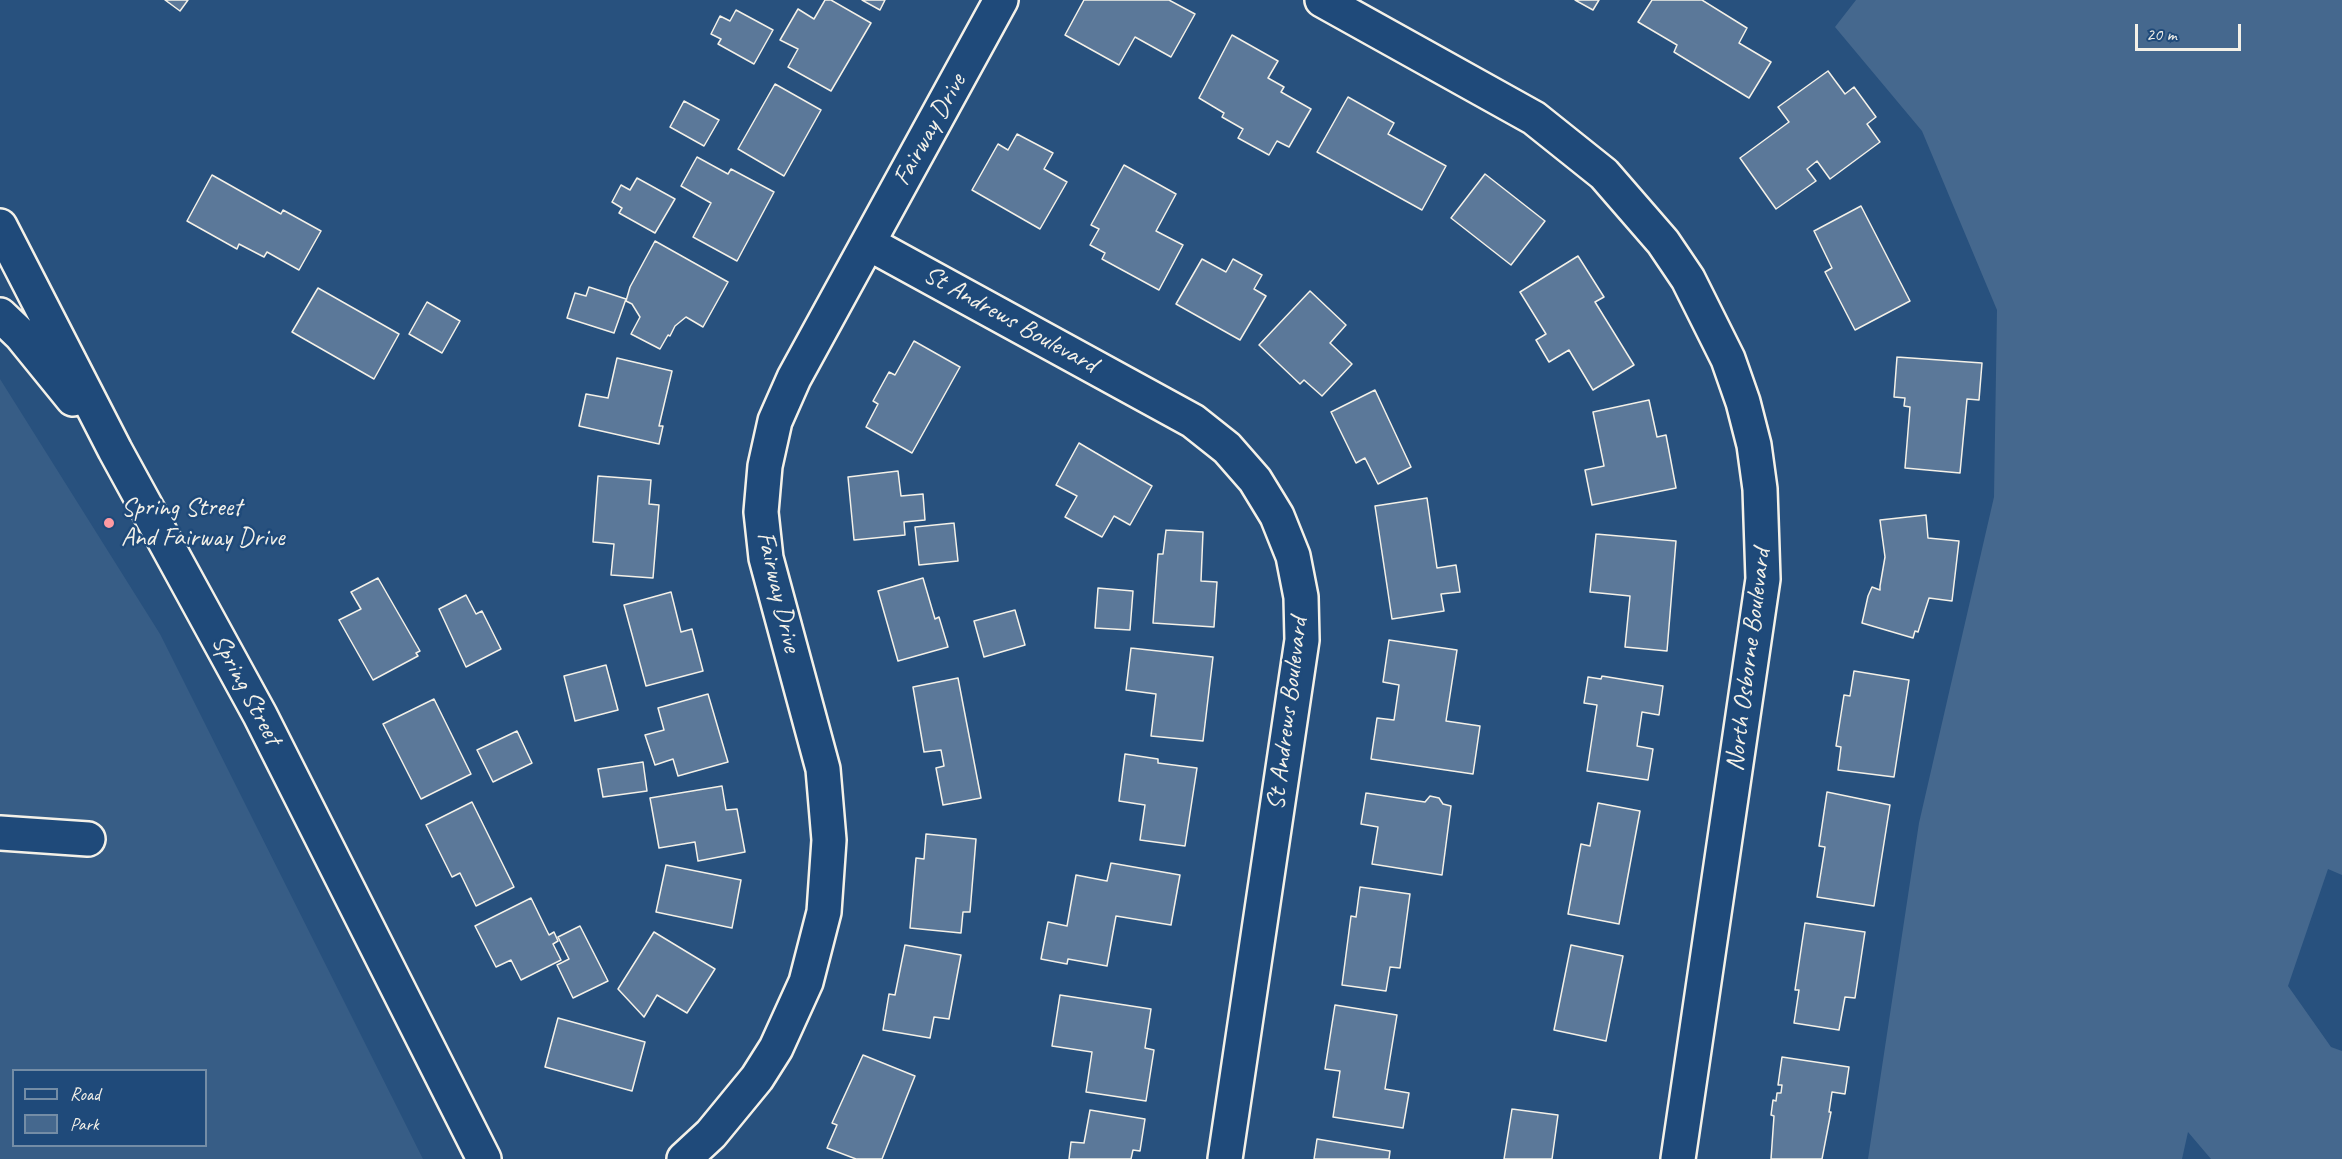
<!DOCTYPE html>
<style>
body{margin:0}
#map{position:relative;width:2342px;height:1159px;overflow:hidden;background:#28517e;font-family:Caveat,sans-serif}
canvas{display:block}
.legend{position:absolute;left:12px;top:1069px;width:195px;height:78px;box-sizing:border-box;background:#1f4a7a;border:2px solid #748da6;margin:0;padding:8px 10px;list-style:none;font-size:18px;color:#f4f1e8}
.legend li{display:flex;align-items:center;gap:12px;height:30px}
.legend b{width:30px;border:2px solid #748da6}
.scale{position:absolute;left:2135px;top:24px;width:106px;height:27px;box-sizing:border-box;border:3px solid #f4f1e8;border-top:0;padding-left:8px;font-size:18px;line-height:21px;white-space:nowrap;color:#f4f1e8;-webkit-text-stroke:4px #1f4a7a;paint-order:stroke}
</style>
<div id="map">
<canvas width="2342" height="1159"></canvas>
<ul class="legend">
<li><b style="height:8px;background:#1f4a7a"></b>Road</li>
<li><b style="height:16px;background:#45688e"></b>Park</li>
</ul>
<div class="scale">20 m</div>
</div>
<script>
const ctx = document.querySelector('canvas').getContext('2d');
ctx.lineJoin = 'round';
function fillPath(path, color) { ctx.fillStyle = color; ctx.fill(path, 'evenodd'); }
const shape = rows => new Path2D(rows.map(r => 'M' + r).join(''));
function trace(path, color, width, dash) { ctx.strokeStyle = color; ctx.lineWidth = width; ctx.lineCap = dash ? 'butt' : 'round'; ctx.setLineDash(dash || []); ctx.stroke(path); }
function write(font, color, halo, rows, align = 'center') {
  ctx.font = font + ' Caveat,sans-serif'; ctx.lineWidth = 5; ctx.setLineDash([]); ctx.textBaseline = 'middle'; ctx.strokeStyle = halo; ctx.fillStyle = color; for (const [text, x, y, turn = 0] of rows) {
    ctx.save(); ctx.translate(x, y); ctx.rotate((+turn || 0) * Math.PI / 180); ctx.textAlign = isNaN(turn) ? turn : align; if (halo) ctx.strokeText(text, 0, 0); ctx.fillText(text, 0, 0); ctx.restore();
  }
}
const built = shape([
 [0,379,160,634,423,1159,0,1159],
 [14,1070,206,1070,206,1146,14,1146]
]);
const green = shape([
 [1856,0,2342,0,2342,875,2328,869,2288,986,2331,1047,2342,1051,2342,1159,2211,1159,2188,1132,2182,1159,1868,1159,1919,823,1994,497,1997,310,1922,131,1835,27]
]);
const building = shape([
 [165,0,188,0,180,11,165,0],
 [825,0,831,0,871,23,831,91,788,67,798,49,780,40,798,9,814,19,825,0],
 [862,0,885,0,880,10,862,0],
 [1084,0,1169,0,1195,14,1171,57,1135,37,1119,65,1065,35,1084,0],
 [1575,0,1599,0,1593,10,1575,0],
 [1652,0,1702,0,1747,28,1739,43,1771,62,1749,98,1674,52,1677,45,1638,22,1652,0],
 [736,10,773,30,754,64,718,44,721,39,711,34,720,16,730,21,736,10],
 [1232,35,1278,61,1268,78,1284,87,1281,92,1311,109,1289,147,1277,141,1269,155,1238,138,1243,129,1222,117,1224,113,1199,98,1232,35],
 [1828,71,1845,94,1854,87,1876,117,1867,124,1880,142,1830,179,1817,161,1807,169,1816,181,1776,209,1740,158,1789,122,1778,107,1828,71],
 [775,84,821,110,784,176,738,149,775,84],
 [1348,97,1394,123,1388,134,1446,166,1422,210,1317,152,1348,97],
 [684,101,719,120,704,146,670,127,684,101],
 [1017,134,1053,153,1044,169,1067,182,1040,229,972,190,998,144,1008,150,1017,134],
 [697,157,728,174,731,169,774,192,737,261,693,237,711,203,681,186,697,157],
 [1124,165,1176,194,1156,231,1183,245,1159,290,1102,259,1105,253,1090,245,1099,229,1091,225,1124,165],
 [1485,174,1545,221,1511,265,1451,218,1485,174],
 [212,175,281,214,283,210,321,231,299,270,267,252,264,257,239,244,237,249,187,221,212,175],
 [637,178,675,199,655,233,619,213,622,208,612,202,621,185,630,190,637,178],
 [1861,206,1910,301,1855,330,1825,272,1832,268,1814,231,1861,206],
 [655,241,728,282,703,327,686,317,675,326,670,336,668,335,660,349,631,334,640,317,632,304,626,301,630,287,655,241],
 [1578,256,1604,297,1595,302,1634,365,1593,390,1569,350,1549,362,1536,340,1546,334,1520,292,1578,256],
 [1202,259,1226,272,1233,259,1262,275,1254,289,1266,296,1240,340,1176,304,1202,259],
 [589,287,626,299,614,333,567,318,575,293,586,296,589,287],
 [318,288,399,334,374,379,292,332,318,288],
 [1310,291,1346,325,1330,343,1352,364,1322,396,1304,380,1300,384,1259,345,1310,291],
 [427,302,460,321,442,353,409,334,427,302],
 [914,341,960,367,912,453,866,427,878,404,873,401,889,372,895,375,914,341],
 [1897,357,1982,363,1979,400,1967,399,1960,473,1905,468,1910,407,1904,406,1905,398,1894,397,1897,357],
 [617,358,672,371,659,426,663,426,659,444,579,426,586,394,608,398,617,358],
 [1375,390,1411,467,1378,484,1365,458,1356,463,1331,412,1375,390],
 [1649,400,1657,437,1666,435,1676,488,1592,505,1585,470,1604,466,1593,412,1649,400],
 [1079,443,1152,486,1130,525,1114,516,1102,537,1065,517,1077,496,1056,485,1079,443],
 [898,471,901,496,923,494,925,520,904,522,905,535,854,540,848,477,898,471],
 [598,476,651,480,649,504,659,505,653,578,611,575,614,544,593,542,598,476],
 [1427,498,1437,568,1456,565,1460,592,1441,594,1444,611,1392,619,1375,506,1427,498],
 [1926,515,1928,538,1959,541,1952,601,1929,598,1918,632,1915,631,1913,638,1862,623,1868,596,1872,587,1880,590,1880,586,1885,557,1880,520,1926,515],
 [954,523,958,561,919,565,915,527,954,523],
 [1166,530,1203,532,1201,581,1217,582,1214,627,1153,623,1158,554,1163,554,1166,530],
 [1596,534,1676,541,1667,651,1625,647,1630,596,1590,592,1596,534],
 [378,578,420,651,416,653,418,656,373,680,339,620,361,609,351,592,378,578],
 [923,578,935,619,939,617,948,647,898,661,878,591,923,578],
 [1098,588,1133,591,1130,630,1095,628,1098,588],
 [671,592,681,632,692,629,703,671,646,686,624,605,671,592],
 [466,595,476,614,482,611,501,649,466,667,439,609,466,595],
 [1015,610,1025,645,984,657,974,621,1015,610],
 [1389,640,1457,650,1446,721,1480,726,1473,774,1371,759,1377,718,1394,720,1399,685,1383,682,1389,640],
 [1131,648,1213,657,1203,741,1151,736,1156,694,1126,690,1131,648],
 [606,665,618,710,575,721,564,676,606,665],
 [1854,671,1909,680,1894,777,1838,770,1841,747,1836,746,1844,695,1850,696,1854,671],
 [1602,676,1663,686,1659,715,1642,712,1637,746,1653,749,1648,780,1587,771,1597,705,1584,703,1588,677,1601,679,1602,676],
 [958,678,981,798,943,805,936,768,944,766,941,750,924,752,913,687,958,678],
 [708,694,728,762,678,776,673,759,655,765,645,735,664,730,658,708,708,694],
 [434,699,471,774,421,799,383,724,434,699],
 [517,731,532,763,493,782,477,750,517,731],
 [1125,754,1158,759,1158,763,1197,768,1185,846,1140,840,1145,805,1119,801,1125,754],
 [643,762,647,791,603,797,598,769,643,762],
 [722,786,726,810,737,809,745,852,698,861,695,842,659,848,650,798,722,786],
 [1827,792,1890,805,1874,906,1817,897,1825,847,1819,846,1827,792],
 [1366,793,1425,802,1430,796,1439,798,1443,804,1451,806,1442,875,1372,864,1378,827,1361,824,1366,793],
 [472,802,514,887,476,906,460,873,452,877,426,825,472,802],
 [1598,803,1640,811,1619,924,1568,914,1581,844,1590,846,1598,803],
 [926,834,976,839,970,912,963,912,961,933,910,928,916,858,924,859,926,834],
 [1111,863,1180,875,1171,925,1116,916,1107,966,1068,959,1067,964,1041,959,1048,922,1067,926,1076,875,1107,881,1111,863],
 [666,865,741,880,732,928,656,912,666,865],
 [1360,887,1410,894,1400,968,1390,967,1386,991,1342,985,1351,916,1356,917,1360,887],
 [531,898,549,935,554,932,558,941,553,944,561,960,521,980,511,960,496,967,475,926,531,898],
 [1805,923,1865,932,1855,998,1845,997,1839,1030,1794,1023,1799,990,1795,990,1805,923],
 [580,926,608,981,573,998,557,965,569,959,558,937,580,926],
 [654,932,715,969,687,1013,657,995,644,1017,618,989,654,932],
 [905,945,961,955,949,1019,934,1017,930,1038,883,1030,889,994,895,995,905,945],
 [1571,945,1623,956,1606,1041,1554,1030,1571,945],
 [1060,995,1151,1009,1145,1048,1154,1050,1146,1101,1086,1092,1092,1052,1052,1046,1060,995],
 [1335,1005,1397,1015,1385,1089,1409,1093,1403,1128,1333,1117,1340,1071,1325,1069,1335,1005],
 [558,1018,645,1042,632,1091,545,1067,558,1018],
 [863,1055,915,1076,882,1159,856,1159,827,1148,837,1125,832,1123,863,1055],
 [1782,1057,1849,1067,1845,1094,1832,1092,1829,1112,1831,1112,1822,1159,1771,1159,1774,1116,1771,1115,1773,1100,1776,1101,1777,1093,1781,1093,1782,1085,1778,1085,1782,1057],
 [1512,1109,1558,1115,1552,1159,1504,1159,1512,1109],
 [1090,1110,1145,1119,1140,1151,1133,1150,1131,1159,1069,1159,1071,1142,1084,1143,1090,1110],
 [1317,1139,1390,1151,1389,1159,1314,1159,1317,1139]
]);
const minor = shape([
 [1322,0,1534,118,1604,174,1663,242,1688,279,1728,359,1743,402,1754,445,1760,489,1763,579,1678,1159],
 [868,243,1193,421,1227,448,1255,480,1277,516,1293,556,1301,597,1302,640,1225,1159],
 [0,833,88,839],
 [684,1159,711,1134,757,1078,776,1048,806,982,824,912,829,840,823,769,766,558,761,512,765,466,775,421,794,378,1001,0]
]);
const major = shape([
 [0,226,115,450,260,715,484,1159],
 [0,315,21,335,73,399]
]);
const markers = [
 [109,523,6,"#ff9aa2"]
];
const streetNames = [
 ["Fairway Drive",930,130,-61],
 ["St Andrews Boulevard",1010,320,29],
 ["Fairway Drive",778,592,77],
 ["North Osborne Boulevard",1749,660,-83],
 ["Spring Street",246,690,62],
 ["St Andrews Boulevard",1288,714,-83]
];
const poiNames = [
 ["Spring Street",121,508],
 ["And Fairway Drive",121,538]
];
fillPath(built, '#375d86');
fillPath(green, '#45688e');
fillPath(building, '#5b7899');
trace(building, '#f4f1e8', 1.5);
trace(minor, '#f4f1e8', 38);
trace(major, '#f4f1e8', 38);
trace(minor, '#1f4a7a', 33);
trace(major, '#1f4a7a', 33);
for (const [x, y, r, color] of markers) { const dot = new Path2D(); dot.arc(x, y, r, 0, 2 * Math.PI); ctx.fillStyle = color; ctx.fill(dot); trace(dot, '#1f4a7a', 2); }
write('26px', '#f4f1e8', '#1f4a7a', streetNames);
write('26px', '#f4f1e8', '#1f4a7a', poiNames, 'left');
</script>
